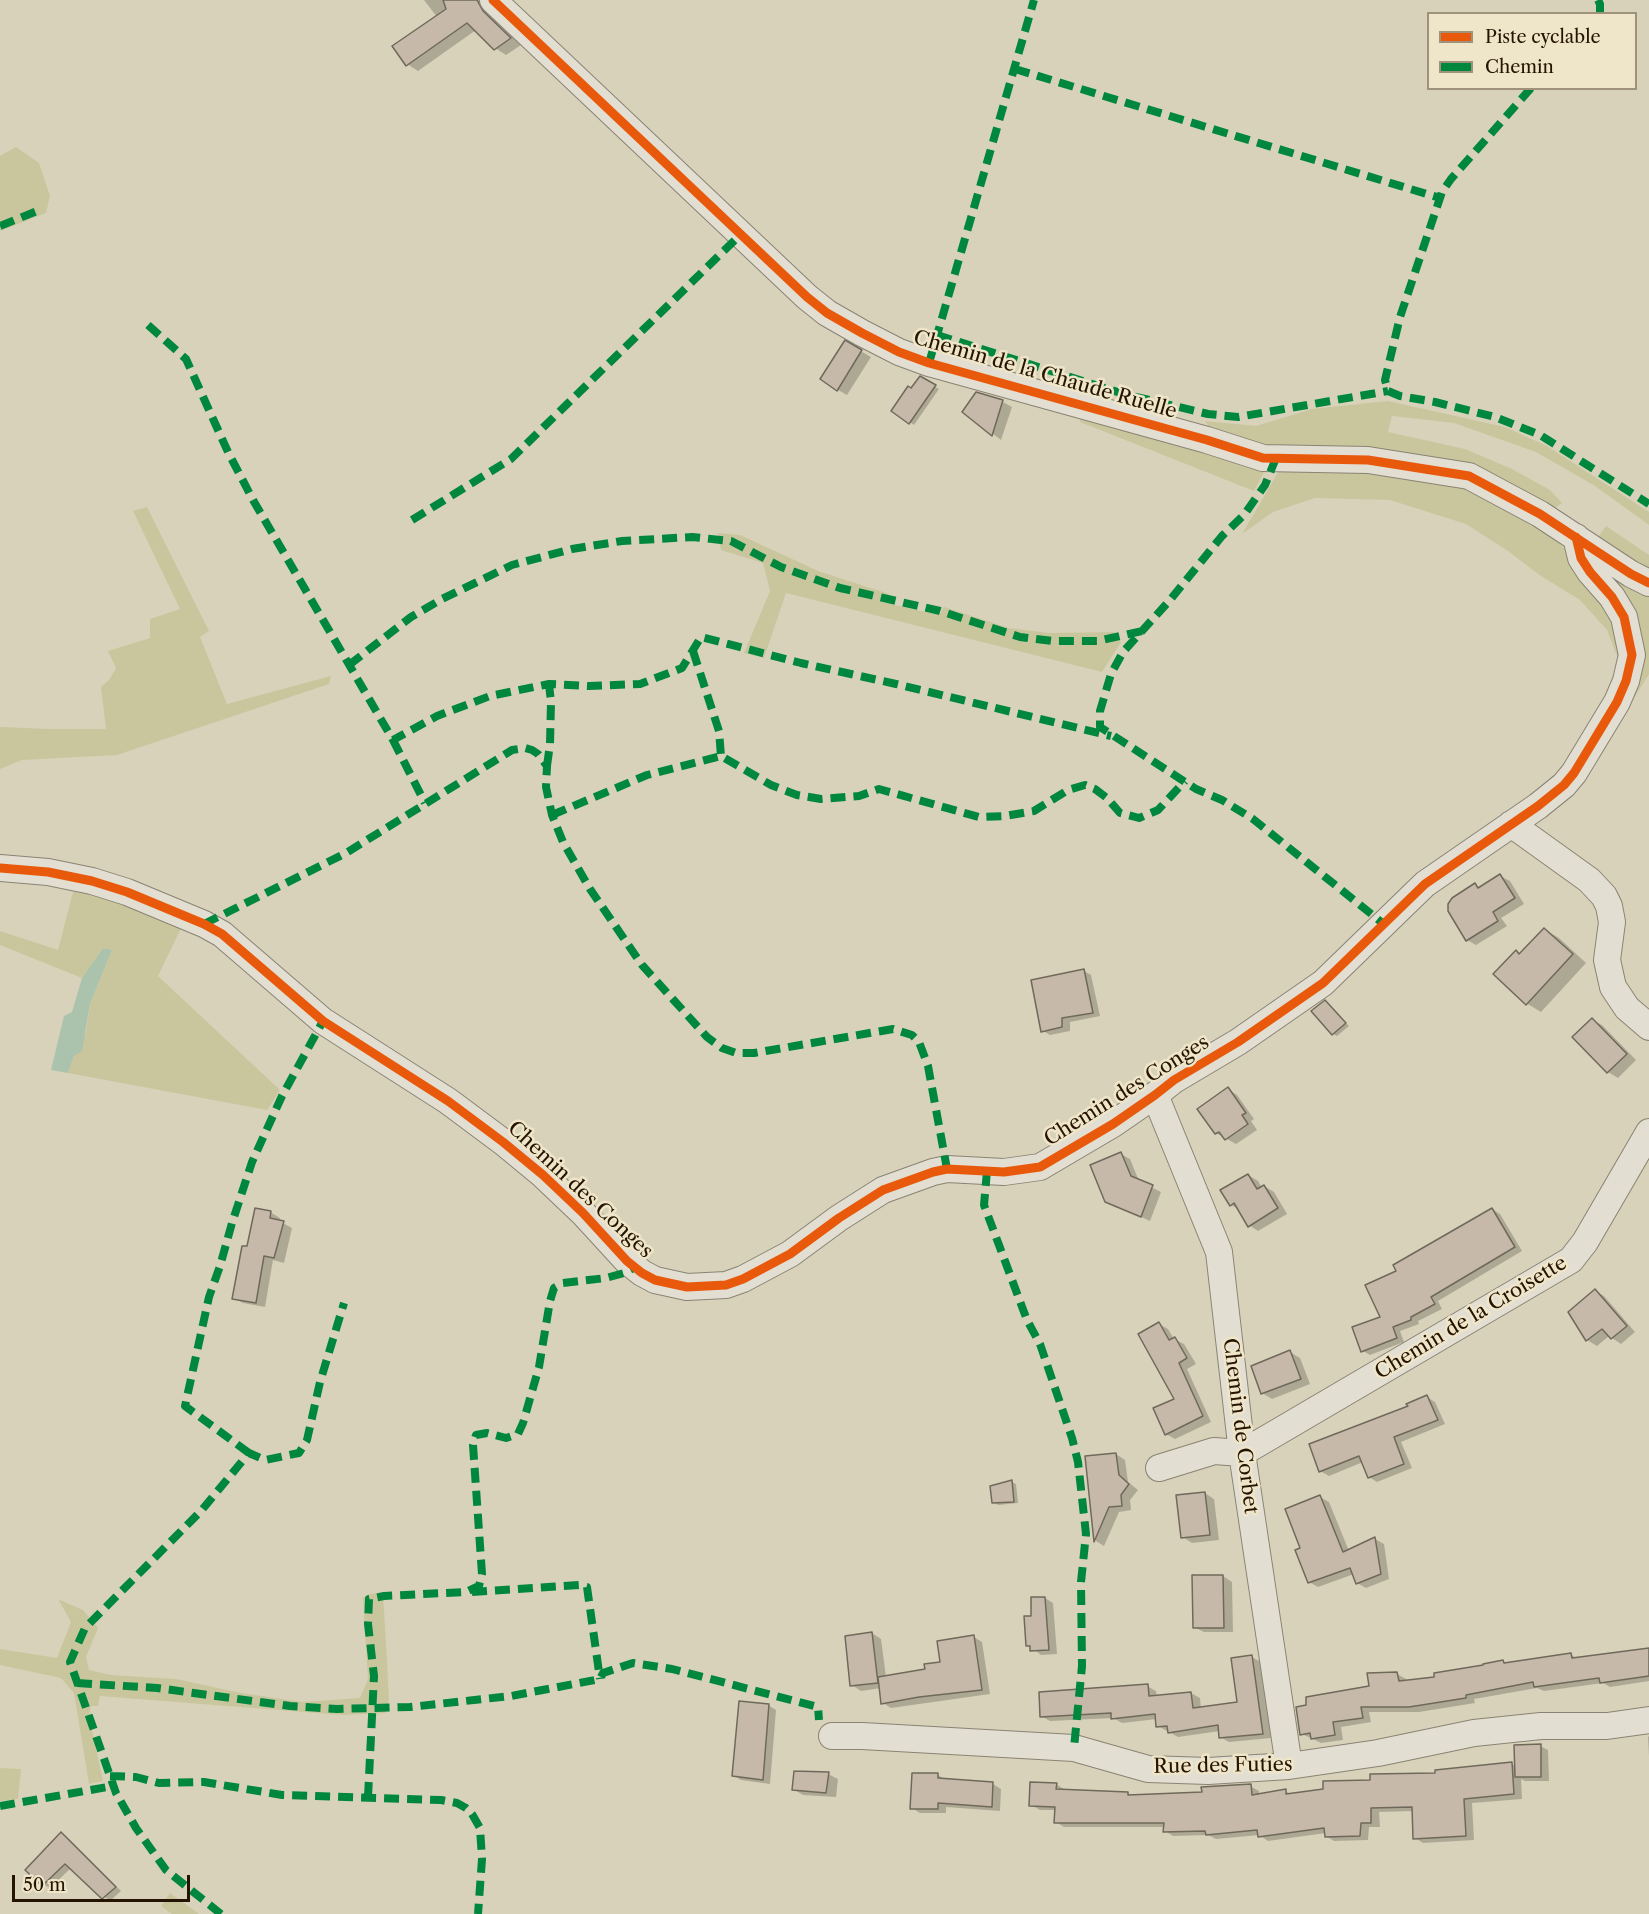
<!DOCTYPE html>
<style>
body{margin:0}
#map{position:relative;width:1649px;height:1914px;overflow:hidden;background:#d9d2ba;font-family:"Libre Caslon Text",serif}
canvas{display:block}
.legend{position:absolute;left:1427px;top:12px;width:210px;height:78px;box-sizing:border-box;background:#efe6ca;border:2px solid #9e927a;margin:0;padding:8px 10px;list-style:none;font-size:18px;color:#251401}
.legend li{display:flex;align-items:center;gap:12px;height:30px}
.legend b{width:30px;border:2px solid #9e927a}
.scale{position:absolute;left:12px;top:1875px;width:178px;height:27px;box-sizing:border-box;border:3px solid #251401;border-top:0;padding-left:8px;font-size:18px;line-height:21px;white-space:nowrap;color:#251401;-webkit-text-stroke:4px #efe6ca;paint-order:stroke}
</style>
<div id="map">
<canvas width="1649" height="1914"></canvas>
<ul class="legend">
<li><b style="height:8px;background:#e8590c"></b>Piste cyclable</li>
<li><b style="height:8px;background:#00873e"></b>Chemin</li>
</ul>
<div class="scale">50 m</div>
</div>
<script>
const ctx = document.querySelector('canvas').getContext('2d');
ctx.lineJoin = 'round';
function fillPath(path, color) { ctx.fillStyle = color; ctx.fill(path, 'evenodd'); }
const shape = rows => new Path2D(rows.map(r => 'M' + r).join(''));
function trace(path, color, width, dash) { ctx.strokeStyle = color; ctx.lineWidth = width; ctx.lineCap = dash ? 'butt' : 'round'; ctx.setLineDash(dash || []); ctx.stroke(path); }
function write(font, color, halo, rows, align = 'center') {
  ctx.font = font + ' "Libre Caslon Text",serif'; ctx.lineWidth = 5; ctx.setLineDash([]); ctx.textBaseline = 'middle'; ctx.strokeStyle = halo; ctx.fillStyle = color; for (const [text, x, y, turn = 0] of rows) {
    ctx.save(); ctx.translate(x, y); ctx.rotate((+turn || 0) * Math.PI / 180); ctx.textAlign = isNaN(turn) ? turn : align; if (halo) ctx.strokeText(text, 0, 0); ctx.fillText(text, 0, 0); ctx.restore();
  }
}
const green = shape([
 [16,147,39,163,50,196,46,213,0,231,0,156],
 [1388,401,1505,427,1547,446,1649,512,1649,525,1595,486,1536,452,1454,423,1392,416,1388,432,1465,449,1512,469,1550,490,1562,503,1552,510,1471,465,1274,449,1208,426,1205,421,1256,426,1312,409],
 [1081,412,1247,466,1264,472,1254,491,1080,422],
 [1335,468,1459,484,1531,519,1563,547,1612,611,1622,655,1617,656,1607,630,1580,600,1541,576,1508,551,1466,524,1390,500,1315,498,1273,512,1242,534,1280,469],
 [147,507,209,631,200,637,227,704,331,676,329,684,117,755,22,760,0,769,0,727,49,729,106,729,101,687,109,680,116,668,108,651,150,638,150,619,180,609,133,511],
 [1606,526,1649,555,1649,572,1598,537],
 [718,533,740,535,818,571,889,594,890,604,939,615,944,607,1009,628,1049,633,1114,632,1121,642,1102,672,786,593,764,658,744,653,770,591,763,563,721,550],
 [1607,565,1630,588,1649,596,1649,674,1628,708,1638,669,1609,582],
 [74,888,122,899,183,924,158,976,280,1090,267,1110,68,1073,74,1056,86,1032,90,1004,112,950,103,948,82,978,0,945,0,931,58,950],
 [383,1592,389,1698,386,1713,342,1715,100,1696,98,1706,91,1706,89,1716,103,1781,89,1784,74,1693,61,1678,0,1665,0,1649,57,1658,71,1622,58,1599,83,1610,98,1628,86,1657,89,1670,111,1675,176,1679,241,1693,302,1702,360,1698,368,1679,363,1598,369,1594],
 [0,1768,21,1769,18,1799,0,1801],
 [170,1893,199,1914,172,1914,161,1906]
]);
const water = shape([
 [103,948,112,950,90,1004,82,1051,74,1056,68,1073,51,1070,64,1016,72,1012,82,978]
]);
const shadow = shape([
 [424,0,480,0,489,9,494,19,521,45,506,55,495,48,476,30,418,71,407,64,437,17],
 [845,342,871,357,847,395,838,390],
 [920,378,939,389,914,425,910,422],
 [977,393,1003,402,1012,407,1001,440,964,412],
 [1500,876,1510,881,1524,904,1501,918,1507,926,1476,945,1467,940,1475,885,1481,888],
 [1544,929,1559,938,1586,963,1541,1012,1526,1003,1517,952,1521,954],
 [1084,971,1091,975,1100,1016,1070,1022,1070,1031,1050,1035,1043,1031],
 [1325,1002,1349,1026,1337,1036,1333,1034],
 [1592,1020,1602,1025,1636,1060,1618,1078,1608,1072,1574,1037],
 [1228,1089,1237,1095,1254,1119,1251,1121,1257,1130,1236,1144,1216,1133],
 [1121,1154,1130,1159,1139,1181,1161,1192,1150,1221,1106,1201],
 [1248,1175,1258,1181,1262,1188,1264,1186,1274,1192,1287,1214,1258,1231,1249,1225,1240,1210,1231,1205],
 [1492,1209,1500,1214,1522,1251,1438,1301,1442,1309,1418,1321,1419,1324,1400,1331,1404,1342,1370,1355,1363,1351,1382,1318,1398,1271],
 [270,1212,280,1218,279,1221,292,1228,284,1263,273,1260,265,1307,243,1303,233,1298,248,1248],
 [1595,1291,1604,1296,1635,1332,1621,1344,1609,1336,1597,1346,1587,1340,1570,1312],
 [1159,1324,1168,1329,1174,1339,1184,1344,1196,1364,1187,1369,1211,1422,1175,1439,1166,1434,1176,1400],
 [1290,1352,1300,1358,1310,1384,1272,1399,1262,1393],
 [1427,1397,1435,1402,1445,1424,1401,1442,1412,1468,1377,1482,1369,1477,1363,1462,1329,1476,1320,1471,1410,1407],
 [1116,1454,1125,1460,1128,1482,1138,1490,1130,1500,1131,1510,1119,1512,1104,1546,1096,1541,1087,1457],
 [1012,1482,1016,1484,1018,1503,998,1505,994,1502],
 [1205,1493,1214,1499,1219,1540,1192,1543,1183,1537],
 [1320,1497,1329,1502,1349,1551,1375,1539,1384,1544,1389,1579,1366,1588,1357,1583,1354,1574,1318,1587,1309,1582,1302,1549],
 [1223,1576,1232,1582,1233,1632,1204,1632,1194,1627],
 [1045,1598,1053,1603,1057,1654,1041,1655,1028,1645,1032,1617],
 [872,1633,881,1639,886,1677,927,1671,942,1664,974,1637,982,1642,990,1694,891,1708,883,1703,881,1688,861,1691,852,1685],
 [1649,1649,1649,1681,1610,1687,1603,1683,1544,1691,1537,1688,1474,1699,1475,1703,1419,1712,1369,1712,1371,1722,1341,1727,1343,1740,1321,1743,1302,1734,1371,1687,1397,1674,1406,1679,1406,1682,1436,1678,1503,1662,1507,1664,1571,1655,1578,1659],
 [1252,1657,1261,1662,1271,1738,1229,1742,1220,1737,1220,1731,1178,1737,1158,1726,1157,1719,1122,1723,1113,1718,1050,1721,1041,1716,1147,1686,1156,1691,1157,1697,1191,1693,1200,1698,1201,1709,1239,1704],
 [768,1705,776,1710,770,1784,741,1780,733,1775],
 [1649,1736,1649,1756,1648,1737],
 [1540,1746,1548,1750,1549,1781,1525,1781,1521,1779,1522,1799,1472,1803,1474,1840,1423,1843,1415,1838,1414,1811,1379,1812,1380,1827,1369,1827,1368,1840,1334,1841,1326,1836,1326,1833,1268,1841,1259,1835,1216,1839,1208,1835,1173,1836,1165,1831,1165,1827,1064,1827,1056,1822,1057,1810,1040,1810,1031,1805,1056,1784,1065,1790,1128,1793,1133,1796,1203,1794,1250,1786,1259,1791,1259,1795,1285,1791,1293,1795,1372,1782,1437,1774,1436,1771,1512,1764,1517,1767],
 [828,1774,838,1779,836,1797,803,1795,793,1789],
 [938,1775,946,1780,993,1784,1001,1789,1000,1811,946,1807,946,1813,920,1813,912,1808],
 [61,1834,68,1838,121,1891,110,1901,71,1868,50,1888,43,1884]
]);
const building = shape([
 [443,0,477,0,483,11,511,38,494,50,467,23,406,66,392,46,446,9,443,0],
 [845,340,862,350,837,391,820,379,845,340],
 [920,376,936,385,909,424,891,411,908,386,911,388,920,376],
 [976,392,1003,400,992,436,962,412,976,392],
 [1500,874,1515,898,1493,912,1498,921,1466,941,1448,911,1448,904,1452,898,1475,883,1478,888,1500,874],
 [1544,928,1573,954,1526,1005,1493,974,1516,950,1519,954,1544,928],
 [1084,969,1093,1013,1062,1018,1062,1027,1041,1032,1031,980,1084,969],
 [1325,1000,1346,1023,1332,1035,1311,1011,1325,1000],
 [1592,1018,1627,1054,1607,1073,1572,1037,1592,1018],
 [1228,1087,1246,1113,1242,1115,1248,1124,1225,1140,1219,1132,1215,1134,1197,1109,1228,1087],
 [1121,1152,1131,1176,1153,1185,1141,1217,1105,1202,1090,1165,1121,1152],
 [1248,1174,1257,1189,1264,1185,1278,1208,1248,1227,1234,1203,1230,1206,1220,1190,1248,1174],
 [255,1208,271,1211,270,1218,284,1221,274,1258,264,1256,256,1303,232,1299,242,1246,247,1246,255,1208],
 [1492,1208,1515,1247,1431,1297,1435,1304,1411,1317,1411,1320,1393,1327,1397,1338,1361,1352,1352,1327,1380,1317,1365,1285,1396,1271,1393,1265,1492,1208],
 [1595,1289,1627,1326,1611,1339,1602,1329,1586,1341,1568,1312,1595,1289],
 [1159,1322,1169,1340,1175,1337,1187,1358,1179,1363,1203,1416,1165,1435,1153,1408,1174,1399,1138,1334,1159,1322],
 [1290,1350,1301,1379,1261,1394,1251,1366,1290,1350],
 [1427,1395,1438,1420,1394,1437,1404,1464,1368,1478,1359,1456,1319,1472,1309,1444,1408,1406,1406,1404,1427,1395],
 [1116,1453,1119,1475,1129,1484,1121,1495,1122,1506,1109,1507,1094,1542,1085,1456,1116,1453],
 [1012,1480,1014,1502,992,1503,990,1486,1012,1480],
 [1205,1492,1210,1535,1181,1538,1176,1495,1205,1492],
 [1320,1495,1343,1552,1375,1537,1381,1574,1356,1584,1350,1568,1308,1583,1295,1550,1300,1548,1285,1509,1320,1495],
 [1192,1575,1223,1575,1224,1628,1193,1628,1192,1575],
 [1031,1597,1045,1597,1049,1650,1030,1651,1030,1646,1026,1646,1024,1616,1031,1616,1031,1597],
 [872,1632,878,1683,850,1686,845,1636,872,1632],
 [974,1635,982,1690,919,1697,881,1704,878,1677,925,1669,924,1664,940,1662,937,1641,974,1635],
 [1649,1648,1649,1676,1600,1683,1599,1678,1534,1687,1533,1682,1466,1695,1466,1698,1409,1707,1361,1707,1363,1718,1333,1722,1335,1735,1311,1739,1310,1733,1300,1735,1296,1707,1306,1705,1306,1697,1369,1686,1367,1673,1397,1672,1399,1681,1434,1677,1434,1673,1483,1665,1483,1664,1503,1660,1504,1663,1571,1653,1572,1658,1649,1648],
 [1252,1655,1263,1734,1219,1738,1218,1725,1168,1733,1167,1726,1156,1727,1155,1714,1111,1719,1111,1713,1040,1717,1039,1692,1148,1684,1149,1696,1191,1692,1193,1708,1237,1702,1231,1658,1252,1655],
 [739,1701,769,1704,763,1780,732,1776,739,1701],
 [1541,1744,1541,1777,1515,1777,1514,1745,1541,1744],
 [1512,1762,1514,1794,1464,1799,1466,1836,1413,1839,1412,1807,1371,1808,1371,1823,1361,1823,1360,1836,1325,1837,1324,1828,1258,1837,1257,1830,1206,1835,1205,1831,1163,1832,1164,1823,1054,1823,1055,1807,1029,1806,1030,1782,1057,1783,1056,1789,1128,1792,1128,1795,1202,1792,1201,1787,1251,1784,1252,1795,1286,1789,1286,1794,1323,1789,1323,1781,1370,1780,1370,1774,1435,1773,1435,1770,1512,1762],
 [794,1771,829,1772,826,1793,792,1790,794,1771],
 [912,1773,938,1773,938,1778,993,1782,992,1807,938,1803,938,1809,910,1809,912,1773],
 [61,1832,116,1887,102,1899,65,1864,42,1886,25,1870,61,1832]
]);
const minor = shape([
 [493,0,807,297,827,313,862,333,899,352,929,363,1207,440,1263,458,1368,460,1469,476,1540,514,1631,574,1649,583],
 [1511,824,1589,880,1604,896,1609,906,1612,922,1607,960,1613,987,1627,1008,1649,1027],
 [0,868,48,872,92,881,127,892,204,924,222,934,323,1021,448,1101,503,1142,543,1175,583,1213,627,1261,642,1273,655,1280,687,1287,726,1285,743,1279,790,1254,839,1218,883,1190,933,1172,947,1169,1004,1172,1040,1167,1113,1124,1155,1095,1174,1080,1238,1042,1323,983,1425,884,1538,806,1564,785,1574,773,1617,702,1626,681,1632,655,1624,617,1612,597,1590,572,1581,558,1576,537],
 [1155,1095,1219,1252,1242,1453,1289,1766],
 [1159,1468,1214,1451,1242,1453,1571,1260,1585,1242,1649,1132],
 [832,1736,862,1736,1074,1748,1148,1769,1208,1771,1289,1766,1378,1753,1474,1733,1541,1726,1607,1726,1649,1720]
]);
const quiet = shape([
 [1598,0,1600,4,1600,14],
 [1015,69,1440,198],
 [1531,88,1451,179,1442,192,1400,317,1385,380,1388,391,1400,396,1435,402,1495,417,1540,435,1649,504],
 [0,226,42,209],
 [148,325,186,359,228,452,253,500,393,740,437,716,490,696,549,684,589,686,640,684,682,668,701,637,801,663,896,684,1111,736],
 [937,335,1124,394,1208,414,1238,417,1388,391],
 [929,363,1034,0],
 [1276,458,1265,485,1244,515,1222,536,1170,600,1123,652,1111,674,1100,711,1100,727,1196,789,1222,800,1253,819,1385,925],
 [412,520,511,459,741,234],
 [693,651,719,731,721,756],
 [349,665,411,617,442,599,512,565,572,549,622,541,692,537,731,541,781,567,840,588,940,611,1020,637,1053,641,1098,641,1142,631],
 [393,740,425,803],
 [547,766,550,744,551,702,549,684],
 [552,815,647,775,721,756,771,785,797,795,821,799,859,796,879,789,979,817,1005,816,1034,811,1068,790,1085,785,1095,789,1107,798,1120,813,1139,818,1158,810,1185,781],
 [204,924,346,853,512,750,525,748,532,750,538,754,547,766,546,787,552,815,563,842,590,889,642,965,707,1037,722,1048,736,1053,754,1053,893,1029,912,1035,919,1042,928,1066,947,1169],
 [987,1171,984,1205,1027,1320,1040,1344,1072,1438,1078,1462,1086,1534,1081,1582,1082,1666,1074,1748],
 [249,1453,185,1406,209,1297,220,1266,232,1223,252,1162,282,1096,323,1021],
 [472,1592,579,1585,587,1587,600,1679],
 [77,1683,157,1688,290,1706,337,1709,410,1707,511,1696,600,1679,603,1673,633,1663,672,1669,818,1707,819,1720],
 [110,1776,136,1777,159,1783,204,1782,282,1795,441,1800,457,1803,466,1808,472,1814,480,1828,482,1859,478,1914],
 [368,1797,374,1676,368,1624,369,1599,384,1596,466,1592,479,1586,482,1574,473,1445,476,1435,487,1433,506,1438,518,1434,523,1423,539,1367,550,1301,554,1288,563,1283,606,1278,624,1273,635,1267],
 [0,1806,113,1786],
 [221,1914,166,1870,136,1828,116,1793,70,1662,85,1628,201,1511,249,1453,265,1460,299,1453,307,1440,320,1382,344,1303]
]);
const cycleway = shape([
 [493,0,807,297,827,313,862,333,899,352,929,363,1207,440,1263,458,1368,460,1469,476,1540,514,1631,574,1649,583],
 [0,868,48,872,92,881,127,892,204,924,222,934,323,1021,448,1101,503,1142,543,1175,583,1213,627,1261,642,1273,655,1280,687,1287,726,1285,743,1279,790,1254,839,1218,883,1190,933,1172,947,1169,1004,1172,1040,1167,1113,1124,1155,1095,1174,1080,1238,1042,1323,983,1425,884,1538,806,1564,785,1574,773,1617,702,1626,681,1632,655,1624,617,1612,597,1590,572,1581,558,1576,537]
]);
const streetNames = [
 ["Chemin de la Chaude Ruelle",1045,375,16],
 ["Chemin des Conges",1127,1091,-32],
 ["Chemin des Conges",580,1190,43],
 ["Chemin de la Croisette",1471,1318,-31],
 ["Chemin de Corbet",1240,1426,83],
 ["Rue des Futies",1223,1766,-1]
];
fillPath(green, '#c9c69d');
fillPath(water, '#abc2ac');
fillPath(shadow, '#0003');
fillPath(building, '#c7b9aa');
trace(building, '#6f695b', 1.5);
trace(minor, '#898373', 28);
trace(minor, '#e2ded2', 26);
trace(quiet, '#00873e', 8, [15, 8]);
trace(cycleway, '#e8590c', 9);
write('20px', '#251401', '#efe6ca', streetNames);
</script>
